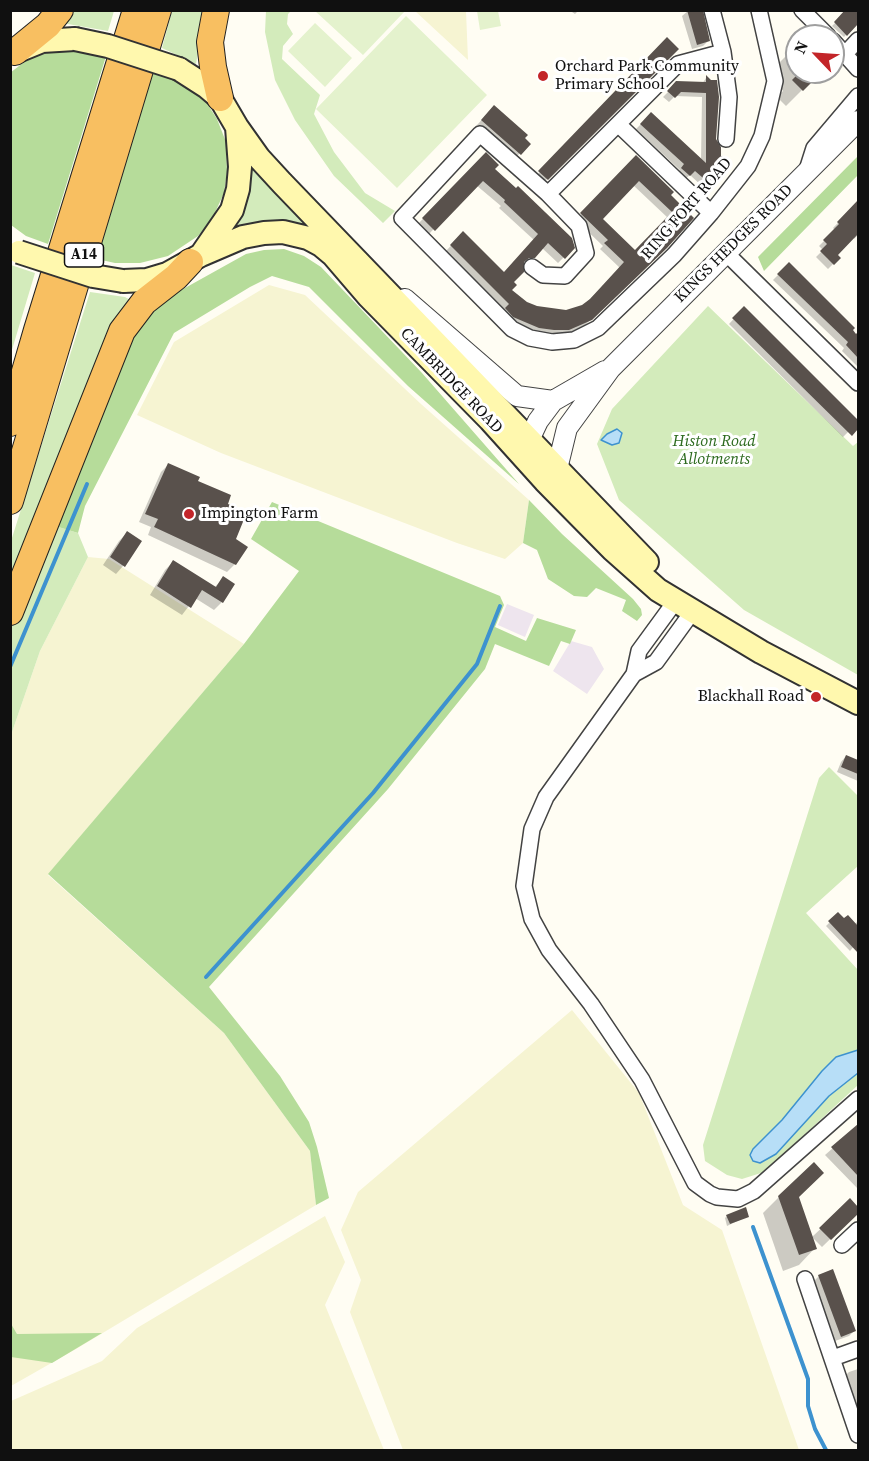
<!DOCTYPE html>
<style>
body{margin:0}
#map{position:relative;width:869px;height:1461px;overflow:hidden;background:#fffdf3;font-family:"Source Serif 4",serif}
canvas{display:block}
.frame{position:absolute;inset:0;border:12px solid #101010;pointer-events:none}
.north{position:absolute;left:785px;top:24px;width:60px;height:60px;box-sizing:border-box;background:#fff;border:2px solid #9f9f9f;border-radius:50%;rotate:295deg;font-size:16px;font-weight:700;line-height:24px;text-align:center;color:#101010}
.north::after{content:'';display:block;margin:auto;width:21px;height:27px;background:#c32529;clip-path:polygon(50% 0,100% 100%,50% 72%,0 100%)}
</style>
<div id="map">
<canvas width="869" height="1461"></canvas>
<div class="frame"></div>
<div class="north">N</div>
</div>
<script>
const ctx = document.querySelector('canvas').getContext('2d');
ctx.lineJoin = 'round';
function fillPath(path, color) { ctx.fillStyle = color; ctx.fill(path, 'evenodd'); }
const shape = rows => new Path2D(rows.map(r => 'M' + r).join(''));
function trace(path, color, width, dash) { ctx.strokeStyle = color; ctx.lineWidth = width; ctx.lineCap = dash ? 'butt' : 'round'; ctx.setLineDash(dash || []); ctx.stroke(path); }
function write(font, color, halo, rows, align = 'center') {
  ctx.font = font + ' "Source Serif 4",serif'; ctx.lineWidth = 6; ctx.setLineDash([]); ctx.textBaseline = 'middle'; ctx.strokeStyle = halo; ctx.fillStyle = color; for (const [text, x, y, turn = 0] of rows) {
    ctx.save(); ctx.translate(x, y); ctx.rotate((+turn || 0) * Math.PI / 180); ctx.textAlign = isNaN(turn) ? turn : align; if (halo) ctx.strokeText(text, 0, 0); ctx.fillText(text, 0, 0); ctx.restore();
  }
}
const industrial = shape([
 [507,604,534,615,525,637,498,625],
 [571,641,592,647,604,669,587,694,553,671]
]);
const farmland = shape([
 [415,11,466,11,468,60],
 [269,285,305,295,421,404,529,500,523,543,505,559,457,543,221,453,137,415,174,342],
 [88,557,109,559,244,644,48,875,224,1033,310,1151,316,1205,76,1349,11,1386,10,1344,17,1334,10,1322,11,735,40,651],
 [572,1010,639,1093,683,1205,722,1230,799,1450,403,1450,350,1312,361,1280,341,1230,358,1192],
 [325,1216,345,1262,325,1305,384,1450,11,1450,11,1401,102,1361,137,1328]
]);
const green = shape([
 [72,11,114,11,108,31,62,23],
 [172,11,205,11,196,64,162,48],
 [266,11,291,11,288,14,287,24,293,34,283,46,282,59,320,95,314,114,334,152,365,193,395,211,383,223,334,176,295,120,275,80,265,32],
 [246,157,319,236,221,240],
 [11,265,35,273,11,353,10,265],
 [90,292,125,297,134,302,11,586,11,541],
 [708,306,853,446,858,442,858,675,744,610,619,500,597,444,612,409],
 [52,525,78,533,88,557,40,651,11,735,11,629],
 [829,767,858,796,858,866,806,913,858,970,858,1085,764,1172,742,1179,727,1175,705,1161,703,1145,819,778]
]);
const forest = shape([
 [63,47,107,53,48,244,26,236,11,225,10,73,28,59],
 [154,69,178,76,203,97,217,119,226,142,227,172,224,193,212,219,198,236,168,256,140,263,115,263,97,259],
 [858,156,858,175,764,271,758,257],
 [284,249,304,256,321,267,422,373,519,484,408,386,309,287,272,276,250,287,174,333,85,506,78,533,52,525,129,340,145,318,176,293,246,254,264,250],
 [529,500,562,534,633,599,641,609,642,615,637,621,622,611,626,600,596,588,587,597,574,596,548,579,537,550,523,543],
 [272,502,500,596,504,605,495,627,526,641,537,618,576,630,570,644,561,641,549,666,495,644,485,669,388,789,209,987,280,1076,309,1122,317,1147,329,1198,316,1205,310,1151,224,1033,48,874,244,644,299,571,251,539],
 [10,1322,17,1334,102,1333,52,1363,11,1357]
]);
const pitch = shape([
 [315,11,405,11,363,55],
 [477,11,498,11,501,26,480,30],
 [406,16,487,95,397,188,316,109],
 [315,23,352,58,325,87,288,51]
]);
const water = shape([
 [617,429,622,433,619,443,612,445,601,440,607,434,617,429],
 [858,1050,858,1073,829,1096,776,1154,760,1163,753,1161,750,1155,753,1149,782,1120,822,1071,836,1057,858,1050]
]);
const shadow = shape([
 [569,10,579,10,575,14],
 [689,10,708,41,703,46,692,49,682,16],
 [851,10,858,10,858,22,844,37,832,26,841,17],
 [667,39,677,49,542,184,535,177],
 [796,51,797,72,820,72,786,106,777,97,783,91,777,84,773,69,789,53],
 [706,78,715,139,723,167,704,188,690,175,684,180,677,174,680,170,636,129,651,114,701,161,702,97,675,96,669,102,663,97,677,83,702,84],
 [489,112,529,144,515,158,477,125],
 [486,154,493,169,573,248,558,263,542,248,528,263,522,263,510,290,526,303,537,308,566,311,582,307,620,268,600,249,603,246,576,220,636,157,669,196,692,218,666,247,585,325,571,332,548,335,534,333,501,314,505,310,446,251,463,233,503,274,534,240,499,208,501,206,476,185,428,235,417,225],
 [633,185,668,218,635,252,601,219],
 [858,202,858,235,854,239,853,237,836,255,839,258,828,269,816,257,823,250,819,246,835,230,833,228],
 [789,264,858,338,858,367,842,351,844,348,773,280],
 [744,308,858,422,843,437,729,324],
 [169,464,196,482,226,505,234,539,235,564,227,572,148,535,151,527,139,522,161,472],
 [127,533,123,566,116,574,103,565,119,541],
 [173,562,214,588,223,578,222,602,214,610,195,598,182,615,150,595,165,570],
 [846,756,858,761,858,781,837,772,841,762],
 [838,914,844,920,855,924,858,921,858,951,854,946,850,951,826,926],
 [858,1126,858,1189,825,1155],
 [779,1197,798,1197,815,1248,799,1265,783,1271,763,1213],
 [850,1201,858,1209,858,1212,822,1247,812,1237],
 [727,1216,748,1216,727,1226,725,1218],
 [819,1276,854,1331,849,1336,835,1341,814,1281],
 [858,1369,858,1426,841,1380,849,1372]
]);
const stream = shape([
 [10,667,87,484],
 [206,977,373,793,477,664,500,606],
 [753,1227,808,1379,808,1406,815,1429,826,1450]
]);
const building = shape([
 [687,10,703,10,710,41,697,45],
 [845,10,858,10,858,24,847,36,834,22],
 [667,37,679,49,548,180,538,171],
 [800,72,822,72,803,91,792,80],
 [706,75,711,80,717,80,719,97,716,139,721,147,721,156,724,156,725,167,710,184,695,171,690,176,681,168,684,164,640,124,651,112,706,163,706,93,681,92,675,98,667,91,676,81,706,82],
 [494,105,528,135,525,138,531,144,521,155,481,120],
 [486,152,499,165,495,169,516,188,518,186,572,238,575,248,565,259,548,243,535,258,529,258,524,262,524,272,514,282,517,285,512,290,527,302,537,306,566,310,582,305,590,299,624,262,604,243,608,240,580,213,636,155,674,192,671,195,694,218,667,248,592,320,569,330,554,330,539,328,513,317,505,308,509,304,450,245,463,231,504,272,538,234,504,202,505,200,483,181,435,231,422,218],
 [639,181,672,212,635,250,603,219],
 [858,200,858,234,838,255,841,258,834,265,820,251,827,244,823,240,839,224,837,222],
 [789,262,855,328,853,330,856,334,858,332,858,358,846,345,848,342,777,274],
 [744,306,858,420,858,429,852,436,732,318],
 [168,463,200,477,198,481,231,495,228,504,247,512,236,539,248,547,236,565,154,527,158,519,145,514],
 [127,531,142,541,125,567,110,557],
 [173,560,216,587,223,576,235,584,223,603,202,590,191,608,157,586],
 [846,755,858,760,858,774,841,767],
 [838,912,844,918,848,915,858,926,858,953,828,921],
 [858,1124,858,1176,831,1147],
 [814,1162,824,1173,799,1197,817,1249,799,1255,778,1196],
 [850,1198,858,1207,858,1214,831,1240,819,1228],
 [746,1207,749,1217,730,1224,726,1215],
 [833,1269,856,1331,841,1337,818,1275]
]);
const minor = shape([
 [712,10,723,52,678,64,548,194,480,134,402,218,512,329,530,338,552,342,574,340,598,328,674,255,711,213,748,166,762,136,775,81,759,10],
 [802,10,828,36],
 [833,41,858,69],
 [723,52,729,97,726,139],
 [845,54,858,40],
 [619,125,711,213],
 [807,170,814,148,858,96],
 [726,253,858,383],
 [532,267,543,275,565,276,586,253,579,226,548,194],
 [677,599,639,651,634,674,546,797,532,829,524,886,532,919,549,950,591,1004,642,1080,695,1183,710,1194,717,1197,738,1199,754,1191,858,1099],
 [634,674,656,662,693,611],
 [842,1245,858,1230],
 [805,1279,858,1435],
 [833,1358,858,1349]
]);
const tertiary = shape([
 [405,299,517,396,553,401],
 [532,454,529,440,538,421,553,401,605,371],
 [557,469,567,428,610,369,858,121]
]);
const secondary = shape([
 [20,50,42,41,75,39],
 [237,127,259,158,282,183,647,562],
 [201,255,243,237,264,233,283,232,308,238,321,245,333,255,369,297,490,420,545,481,613,550,658,590,761,652,858,703],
 [123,281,147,280,167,274,201,255,232,210,238,189,240,167,237,127,220,98,207,87,179,69]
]);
const trunk = shape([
 [216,10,210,42,213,67,220,98],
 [15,52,48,25,60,10],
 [10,423,37,330,136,10],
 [10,501,158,10],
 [10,612,122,331,144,302,176,277,190,262]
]);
const secondaryBridge = shape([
 [75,39,108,46,179,69],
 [19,252,93,276,123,281]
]);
const markers = [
 [543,76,6,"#c32529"],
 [189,514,6,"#c32529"],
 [816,697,6,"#c32529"]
];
const shields = [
 [84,255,39]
];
const shieldNames = [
 ["A14",84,255]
];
const poiNames = [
 ["Orchard Park Community",555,67],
 ["Primary School",555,85],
 ["Impington Farm",201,514],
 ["Blackhall Road",804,697,"right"]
];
const streetNames = [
 ["RING FORT ROAD",687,209,-49],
 ["KINGS HEDGES ROAD",734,244,-45],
 ["CAMBRIDGE ROAD",451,381,46]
];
const parkNames = [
 ["Histon Road",714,442],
 ["Allotments",714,460]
];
fillPath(industrial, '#eee5ee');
fillPath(farmland, '#f6f4d2');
fillPath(green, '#d3ebbb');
fillPath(forest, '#b6dc9a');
fillPath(pitch, '#e4f2cd');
fillPath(water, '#b7def7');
trace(water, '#3d92cf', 1.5);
fillPath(shadow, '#0003');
trace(stream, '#3d92cf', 4);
fillPath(building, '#59514c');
trace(minor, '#434343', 18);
trace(tertiary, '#434343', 22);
trace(secondary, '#323232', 26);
trace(trunk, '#212121', 28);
trace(minor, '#fff', 15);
trace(tertiary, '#fff', 20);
trace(secondary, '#fff8ae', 22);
trace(trunk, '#f8bf61', 26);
trace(secondaryBridge, '#323232', 26, []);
trace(secondaryBridge, '#fff8ae', 22);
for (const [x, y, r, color] of markers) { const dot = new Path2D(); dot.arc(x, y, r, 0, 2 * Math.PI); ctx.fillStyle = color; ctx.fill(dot); trace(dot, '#fff', 2); }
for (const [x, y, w] of shields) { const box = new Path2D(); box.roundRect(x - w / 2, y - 12, w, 24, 4.5); ctx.fillStyle = '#fff'; ctx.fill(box); trace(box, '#101010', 1.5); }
write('bold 15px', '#101010', null, shieldNames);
write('16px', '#101010', '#fff', poiNames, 'left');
write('16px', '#101010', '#fff', streetNames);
write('italic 16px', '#2c6a1e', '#fff', parkNames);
</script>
